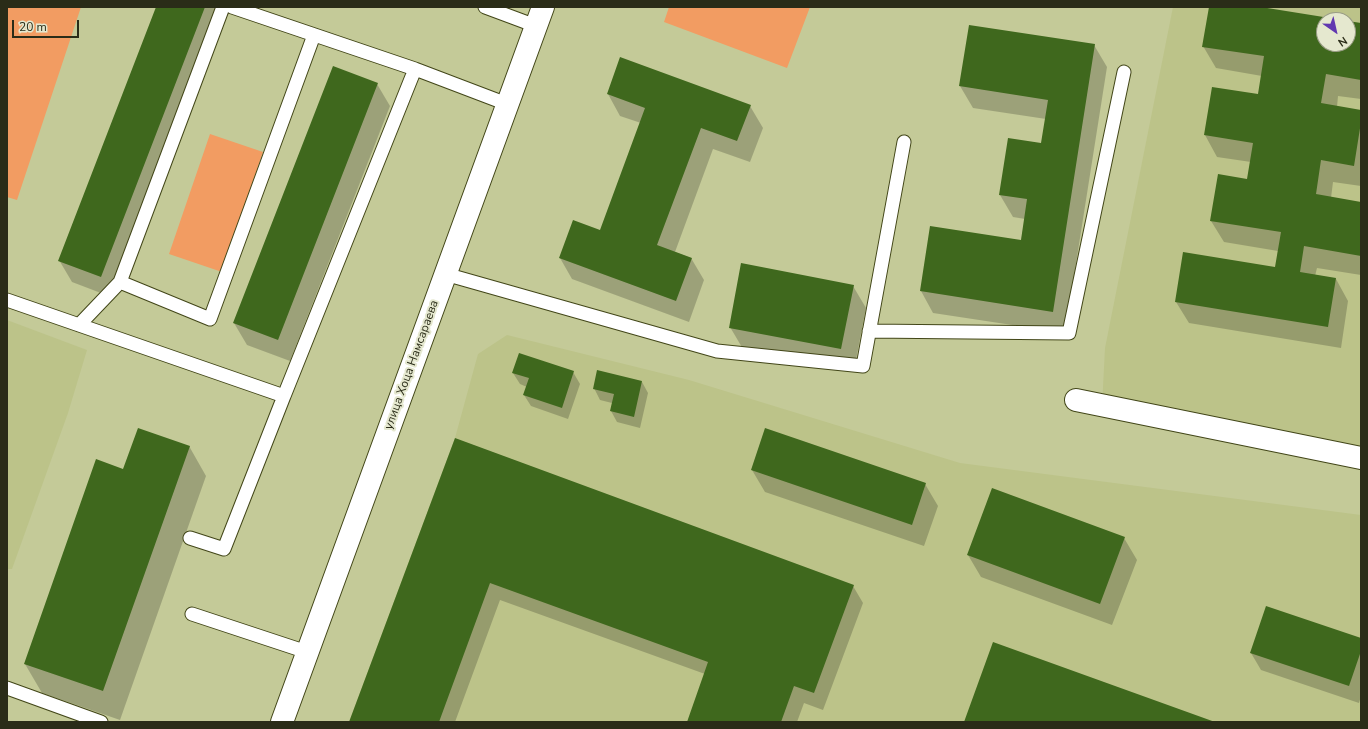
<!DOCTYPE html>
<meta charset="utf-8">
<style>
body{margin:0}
#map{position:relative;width:1368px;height:729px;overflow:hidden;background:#c4ca98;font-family:"Nunito Sans",sans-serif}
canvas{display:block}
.frame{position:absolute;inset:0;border:8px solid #2a2c18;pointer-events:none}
.north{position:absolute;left:1316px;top:12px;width:40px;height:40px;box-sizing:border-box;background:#e5e8cf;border:1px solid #9a9d86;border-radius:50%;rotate:146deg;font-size:11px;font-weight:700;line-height:16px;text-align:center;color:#2a2c18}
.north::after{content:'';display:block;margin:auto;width:14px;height:18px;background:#6138b0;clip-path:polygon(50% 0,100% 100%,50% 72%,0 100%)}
.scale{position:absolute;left:12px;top:20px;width:67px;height:18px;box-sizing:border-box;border:2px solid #2a2c18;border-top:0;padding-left:5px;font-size:12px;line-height:14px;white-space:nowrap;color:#2a2c18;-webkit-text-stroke:3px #e5e8cf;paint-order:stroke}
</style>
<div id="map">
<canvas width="1368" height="729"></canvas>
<div class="frame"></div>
<div class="north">N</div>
<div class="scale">20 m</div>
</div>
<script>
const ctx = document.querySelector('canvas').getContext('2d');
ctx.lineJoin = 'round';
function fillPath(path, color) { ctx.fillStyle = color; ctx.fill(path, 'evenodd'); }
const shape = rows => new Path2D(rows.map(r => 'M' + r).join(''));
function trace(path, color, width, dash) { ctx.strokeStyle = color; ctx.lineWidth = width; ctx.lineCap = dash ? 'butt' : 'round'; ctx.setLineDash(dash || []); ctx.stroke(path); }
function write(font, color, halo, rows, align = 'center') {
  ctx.font = font + ' "Nunito Sans",sans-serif'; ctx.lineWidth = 4; ctx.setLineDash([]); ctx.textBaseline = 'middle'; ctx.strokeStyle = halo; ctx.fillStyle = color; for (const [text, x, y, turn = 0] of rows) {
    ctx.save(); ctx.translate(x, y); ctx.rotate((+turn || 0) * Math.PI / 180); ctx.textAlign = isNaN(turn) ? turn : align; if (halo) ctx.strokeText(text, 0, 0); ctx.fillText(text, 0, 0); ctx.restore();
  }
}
const built = shape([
 [1173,7,1361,7,1361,450,1102,407,1105,348],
 [1324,20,1348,20,1348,44,1324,44],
 [7,320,87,350,68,413,12,569,7,569],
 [507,335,689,380,960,463,1361,515,1361,722,349,722,455,438,478,354]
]);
const green = shape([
 [7,7,81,7,17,200,7,197],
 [669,7,810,7,787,68,664,22],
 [210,134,263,152,222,272,169,254]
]);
const shadow = shape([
 [157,7,226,7,114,298,72,282,59,260],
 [1210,7,1255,7,1335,20,1324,20,1324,44,1348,44,1348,22,1361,24,1361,99,1338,96,1337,107,1361,111,1361,186,1333,182,1331,198,1361,203,1361,275,1317,268,1315,276,1336,279,1348,301,1341,348,1189,323,1176,302,1276,268,1278,251,1224,242,1211,221,1248,180,1251,162,1217,157,1205,135,1258,96,1262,76,1216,68,1203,46],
 [1094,45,1107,67,1065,333,933,313,921,291,1021,241,1025,219,1013,217,1000,195,1042,145,1046,119,973,108,960,86],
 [377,84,390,106,290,361,247,345,234,323],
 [608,94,750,106,763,128,750,162,713,149,675,252,691,258,704,280,689,322,572,279,560,258,601,231,641,123,620,116],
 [853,286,866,308,854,370,743,349,730,327],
 [573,372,580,384,568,419,531,406,524,395,527,387,520,384,513,373],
 [642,382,648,393,640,428,617,422,611,411,612,403,600,400,594,388],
 [456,439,853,586,863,603,823,710,804,703,797,722,688,722,705,674,500,600,455,722,350,722],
 [189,446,206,476,120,720,42,693,25,664,124,470],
 [752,470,925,484,938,506,924,546,765,492],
 [1124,538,1137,560,1112,625,981,577,968,555],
 [1361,639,1361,696,1359,703,1261,670,1251,653]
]);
const building = shape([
 [156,7,205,7,101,277,58,261],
 [1209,7,1261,7,1336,19,1324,20,1324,44,1348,44,1348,21,1361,23,1361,80,1326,74,1321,103,1361,110,1361,122,1354,166,1321,160,1316,194,1361,202,1361,256,1304,246,1300,272,1336,278,1328,327,1175,302,1183,252,1275,267,1281,232,1210,221,1218,174,1247,179,1253,143,1204,135,1212,87,1258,94,1264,56,1202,47],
 [969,25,1095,44,1053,312,920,291,930,226,1021,240,1027,199,999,195,1008,138,1041,143,1048,100,959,86],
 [620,57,751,105,737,141,701,128,657,245,692,258,676,301,559,258,573,220,600,230,645,108,607,94],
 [333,66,378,83,278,340,233,323],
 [741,263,854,285,841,349,729,328],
 [519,353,574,371,562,408,523,395,529,378,512,373],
 [597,370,642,381,634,417,610,411,614,394,593,389],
 [138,428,190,446,103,691,24,664,96,459,123,469],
 [765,428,926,483,912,525,751,470],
 [455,438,854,585,814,693,794,686,781,722,687,722,708,662,490,583,439,722,349,722],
 [992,488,1125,537,1100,604,967,555],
 [1266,606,1361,638,1361,651,1349,686,1250,653],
 [993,642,1215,722,964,722]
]);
const service = shape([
 [232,7,415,69],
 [485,7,536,26],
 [445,274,717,351,863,366,904,142],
 [120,282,210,319,314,35],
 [7,300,284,396,415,69,507,104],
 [79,325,120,282,223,7],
 [869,331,1069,333,1124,72],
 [190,538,224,549,284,396],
 [192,614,307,652],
 [7,688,101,722]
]);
const minor = shape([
 [1076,400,1361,458]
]);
const tertiary = shape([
 [282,722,543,7]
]);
const streetNames = [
 ["улица Хоца Намсараева",412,365,-70]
];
fillPath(built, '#bcc389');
fillPath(green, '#f29c62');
fillPath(shadow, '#0003');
fillPath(building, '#3f681d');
trace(service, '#424618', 15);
trace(minor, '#424618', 24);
trace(tertiary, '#424618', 24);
trace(service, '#fff', 13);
trace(minor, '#fff', 22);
trace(tertiary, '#fff', 22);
write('12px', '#2a2c18', '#e5e8cf', streetNames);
</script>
